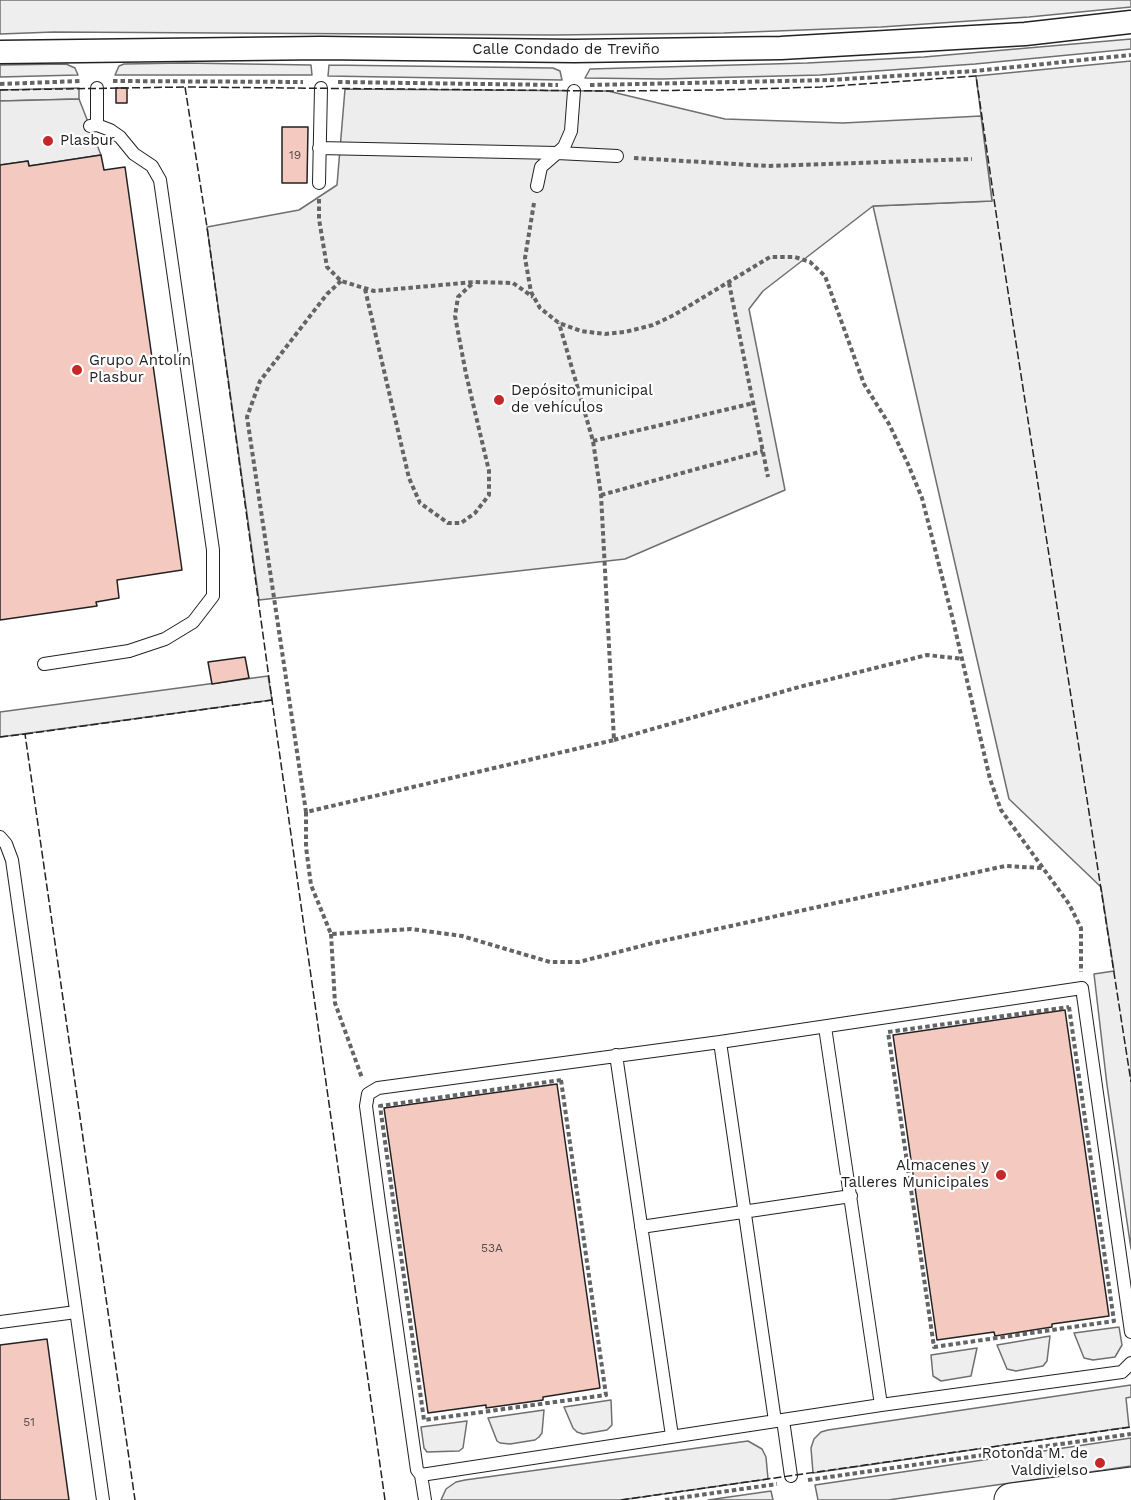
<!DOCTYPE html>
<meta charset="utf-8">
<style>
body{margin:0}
canvas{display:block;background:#fff}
</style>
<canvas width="1131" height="1500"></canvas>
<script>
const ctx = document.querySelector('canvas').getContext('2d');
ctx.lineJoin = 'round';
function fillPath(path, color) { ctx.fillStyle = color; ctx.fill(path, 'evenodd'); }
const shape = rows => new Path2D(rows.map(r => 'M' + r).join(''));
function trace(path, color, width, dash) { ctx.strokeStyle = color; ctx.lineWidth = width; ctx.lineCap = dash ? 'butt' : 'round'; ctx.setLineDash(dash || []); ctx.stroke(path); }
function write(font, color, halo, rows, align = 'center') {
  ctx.font = font + ' "Work Sans",sans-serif'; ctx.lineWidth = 4.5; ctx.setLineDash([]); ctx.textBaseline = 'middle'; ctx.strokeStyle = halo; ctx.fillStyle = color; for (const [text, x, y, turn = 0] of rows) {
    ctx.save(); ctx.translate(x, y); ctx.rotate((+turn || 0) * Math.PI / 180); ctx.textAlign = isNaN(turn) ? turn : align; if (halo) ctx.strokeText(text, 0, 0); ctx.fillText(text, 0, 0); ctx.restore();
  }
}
const green = shape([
 [0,0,1131,0,1131,7,1029,17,881,27,724,33,553,35,54,32,0,34,0,0],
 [1131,39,1131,49,975,64,820,75,661,79,585,78,590,69,807,63,924,57,1131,39],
 [1131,61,1131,1249,1107,1085,1094,974,1114,971,1101,887,1009,799,873,206,992,201,976,76,1131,61],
 [183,63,311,65,312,75,115,75,119,66,124,64,183,63],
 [66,64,75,68,78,75,0,77,0,65,66,64],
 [329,65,553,68,560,71,562,80,328,76,329,65],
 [79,88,79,99,0,101,0,90,79,88],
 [268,676,272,700,0,737,0,712,268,676],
 [1119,1327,1122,1345,1115,1357,1093,1360,1084,1358,1074,1333,1119,1327],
 [1050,1336,1047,1361,1043,1366,1016,1371,1007,1369,997,1345,1050,1336],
 [977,1348,971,1376,941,1381,933,1376,931,1355,977,1348],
 [1131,1385,1131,1397,1126,1398,1129,1427,813,1473,811,1448,814,1439,821,1432,828,1430,1131,1385],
 [611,1400,612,1425,607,1430,583,1434,577,1432,573,1428,564,1407,611,1400],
 [544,1410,542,1433,539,1437,535,1440,510,1444,500,1443,497,1441,488,1418,544,1410],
 [467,1421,463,1448,459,1451,427,1452,424,1448,421,1427,467,1421],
 [1131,1438,1131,1466,1097,1471,888,1500,818,1500,815,1485,1131,1438],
 [748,1441,762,1449,766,1457,768,1479,621,1500,441,1500,446,1489,456,1482,465,1480,748,1441],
 [771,1491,773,1500,708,1500,771,1491]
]);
const parking = shape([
 [345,89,608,91,725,119,843,123,981,116,992,201,873,206,763,291,749,309,785,490,625,559,259,600,207,227,299,210,337,185,345,89],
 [79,99,101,155,29,166,28,161,0,165,0,101,79,99]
]);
const building = shape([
 [116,88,127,88,127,103,116,103,116,88],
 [282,127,308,127,307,183,282,183,282,127],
 [101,155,104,170,125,167,182,570,117,580,119,598,96,602,97,606,0,620,0,165,28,161,29,166,101,155],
 [245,657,249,678,212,684,208,662,245,657],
 [1065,1010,1109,1316,1052,1324,1052,1327,995,1336,994,1332,937,1340,893,1035,1065,1010],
 [557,1084,600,1388,543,1397,543,1400,486,1408,486,1405,428,1413,384,1108,557,1084],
 [47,1339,69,1500,0,1500,0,1345,47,1339]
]);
const path = shape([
 [113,81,303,82],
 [338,82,558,85],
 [0,84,81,81],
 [590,85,830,80,975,71,1131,55],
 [634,158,768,166,972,159],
 [319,199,319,219,327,267,341,281,374,291,474,282,513,283,533,297],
 [534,203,525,258,531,292,540,308,559,323,581,331,605,334,625,332,653,325,674,315,770,257,795,257,810,262,825,276,864,384,889,424,908,464,922,498,952,616,990,779,1001,810,1069,904,1081,928,1081,972],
 [341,281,327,294,260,381,247,417,306,812,614,740,601,495,593,441,559,323],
 [729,283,768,477],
 [365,289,409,478,420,503,448,523,461,523,475,513,489,495,489,471,466,374,455,316,458,297,474,282],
 [593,441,754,403],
 [601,495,763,451],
 [614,740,799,687,927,655,963,659],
 [306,812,306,847,311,885,331,934,411,929,462,936,550,962,579,962,653,943,1005,866,1042,868],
 [331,934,335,1003,362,1078],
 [1069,1007,1114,1321,934,1347,888,1032,1069,1007],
 [561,1080,606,1395,424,1420,380,1106,561,1080],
 [808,1480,1131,1434],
 [665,1500,777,1484]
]);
const lane = shape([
 [97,88,97,125],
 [319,148,557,153,617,156],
 [319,183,321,88],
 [537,186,541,167,564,147,571,131,574,91],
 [44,664,129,651,165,639,193,622,213,596,213,550,160,180,152,166,134,154,120,137,110,130,97,125,90,126],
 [0,837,6,844,12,860,103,1500],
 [825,1027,881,1405],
 [720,1042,775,1421],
 [616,1055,672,1436],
 [641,1227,851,1196],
 [0,1322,76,1312],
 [1131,1332,1082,988,720,1042,378,1088,368,1094,366,1106,379,1203,417,1470,421,1475,881,1405,1122,1372,1131,1363],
 [783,1420,791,1476],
 [421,1475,425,1500]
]);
const street = shape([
 [0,52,321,48,574,51,781,48,1025,34,1131,22]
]);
const secondary = shape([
 [1011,1500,1131,1484]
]);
const fence = shape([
 [0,90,185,87],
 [25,734,272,700],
 [0,737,25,734,135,1500],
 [385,1500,272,700,207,227,185,87,608,91,718,90,821,87,976,76,1000,240,1131,1082],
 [621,1500,1131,1427]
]);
const markers = [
 [48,141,6,"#c62828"],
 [77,370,6,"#c62828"],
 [499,400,6,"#c62828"],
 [1001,1175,6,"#c62828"],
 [1100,1463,6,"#c62828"]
];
const numberNames = [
 ["19",295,155],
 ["53A",492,1248],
 ["51",29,1422]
];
const streetNames = [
 ["Calle Condado de Treviño",566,50]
];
const poiNames = [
 ["Plasbur",60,141],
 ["Grupo Antolín",89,361],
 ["Plasbur",89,378],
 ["Depósito municipal",511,391],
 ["de vehículos",511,408],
 ["Almacenes y",989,1166,"right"],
 ["Talleres Municipales",989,1183,"right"],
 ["Rotonda M. de",1088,1454,"right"],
 ["Valdivielso",1088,1471,"right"]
];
fillPath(green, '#eee');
trace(green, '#6f6f6f', 1.5);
fillPath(parking, '#ededed');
trace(parking, '#6f6f6f', 1.5);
fillPath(building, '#f3c9c0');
trace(building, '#222', 1.5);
trace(lane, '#222', 14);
trace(street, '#222', 25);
trace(secondary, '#222', 35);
trace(path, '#646464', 4, [4.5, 3]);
trace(lane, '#fff', 12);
trace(street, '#fff', 22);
trace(secondary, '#fff', 33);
trace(fence, '#222', 1.5, [8, 3]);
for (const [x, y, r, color] of markers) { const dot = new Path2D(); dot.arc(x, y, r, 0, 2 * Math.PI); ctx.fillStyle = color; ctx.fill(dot); trace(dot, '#fff', 2); }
write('12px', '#564c4a', null, numberNames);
write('15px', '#222', '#fff', streetNames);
write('15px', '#222', '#fff', poiNames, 'left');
</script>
